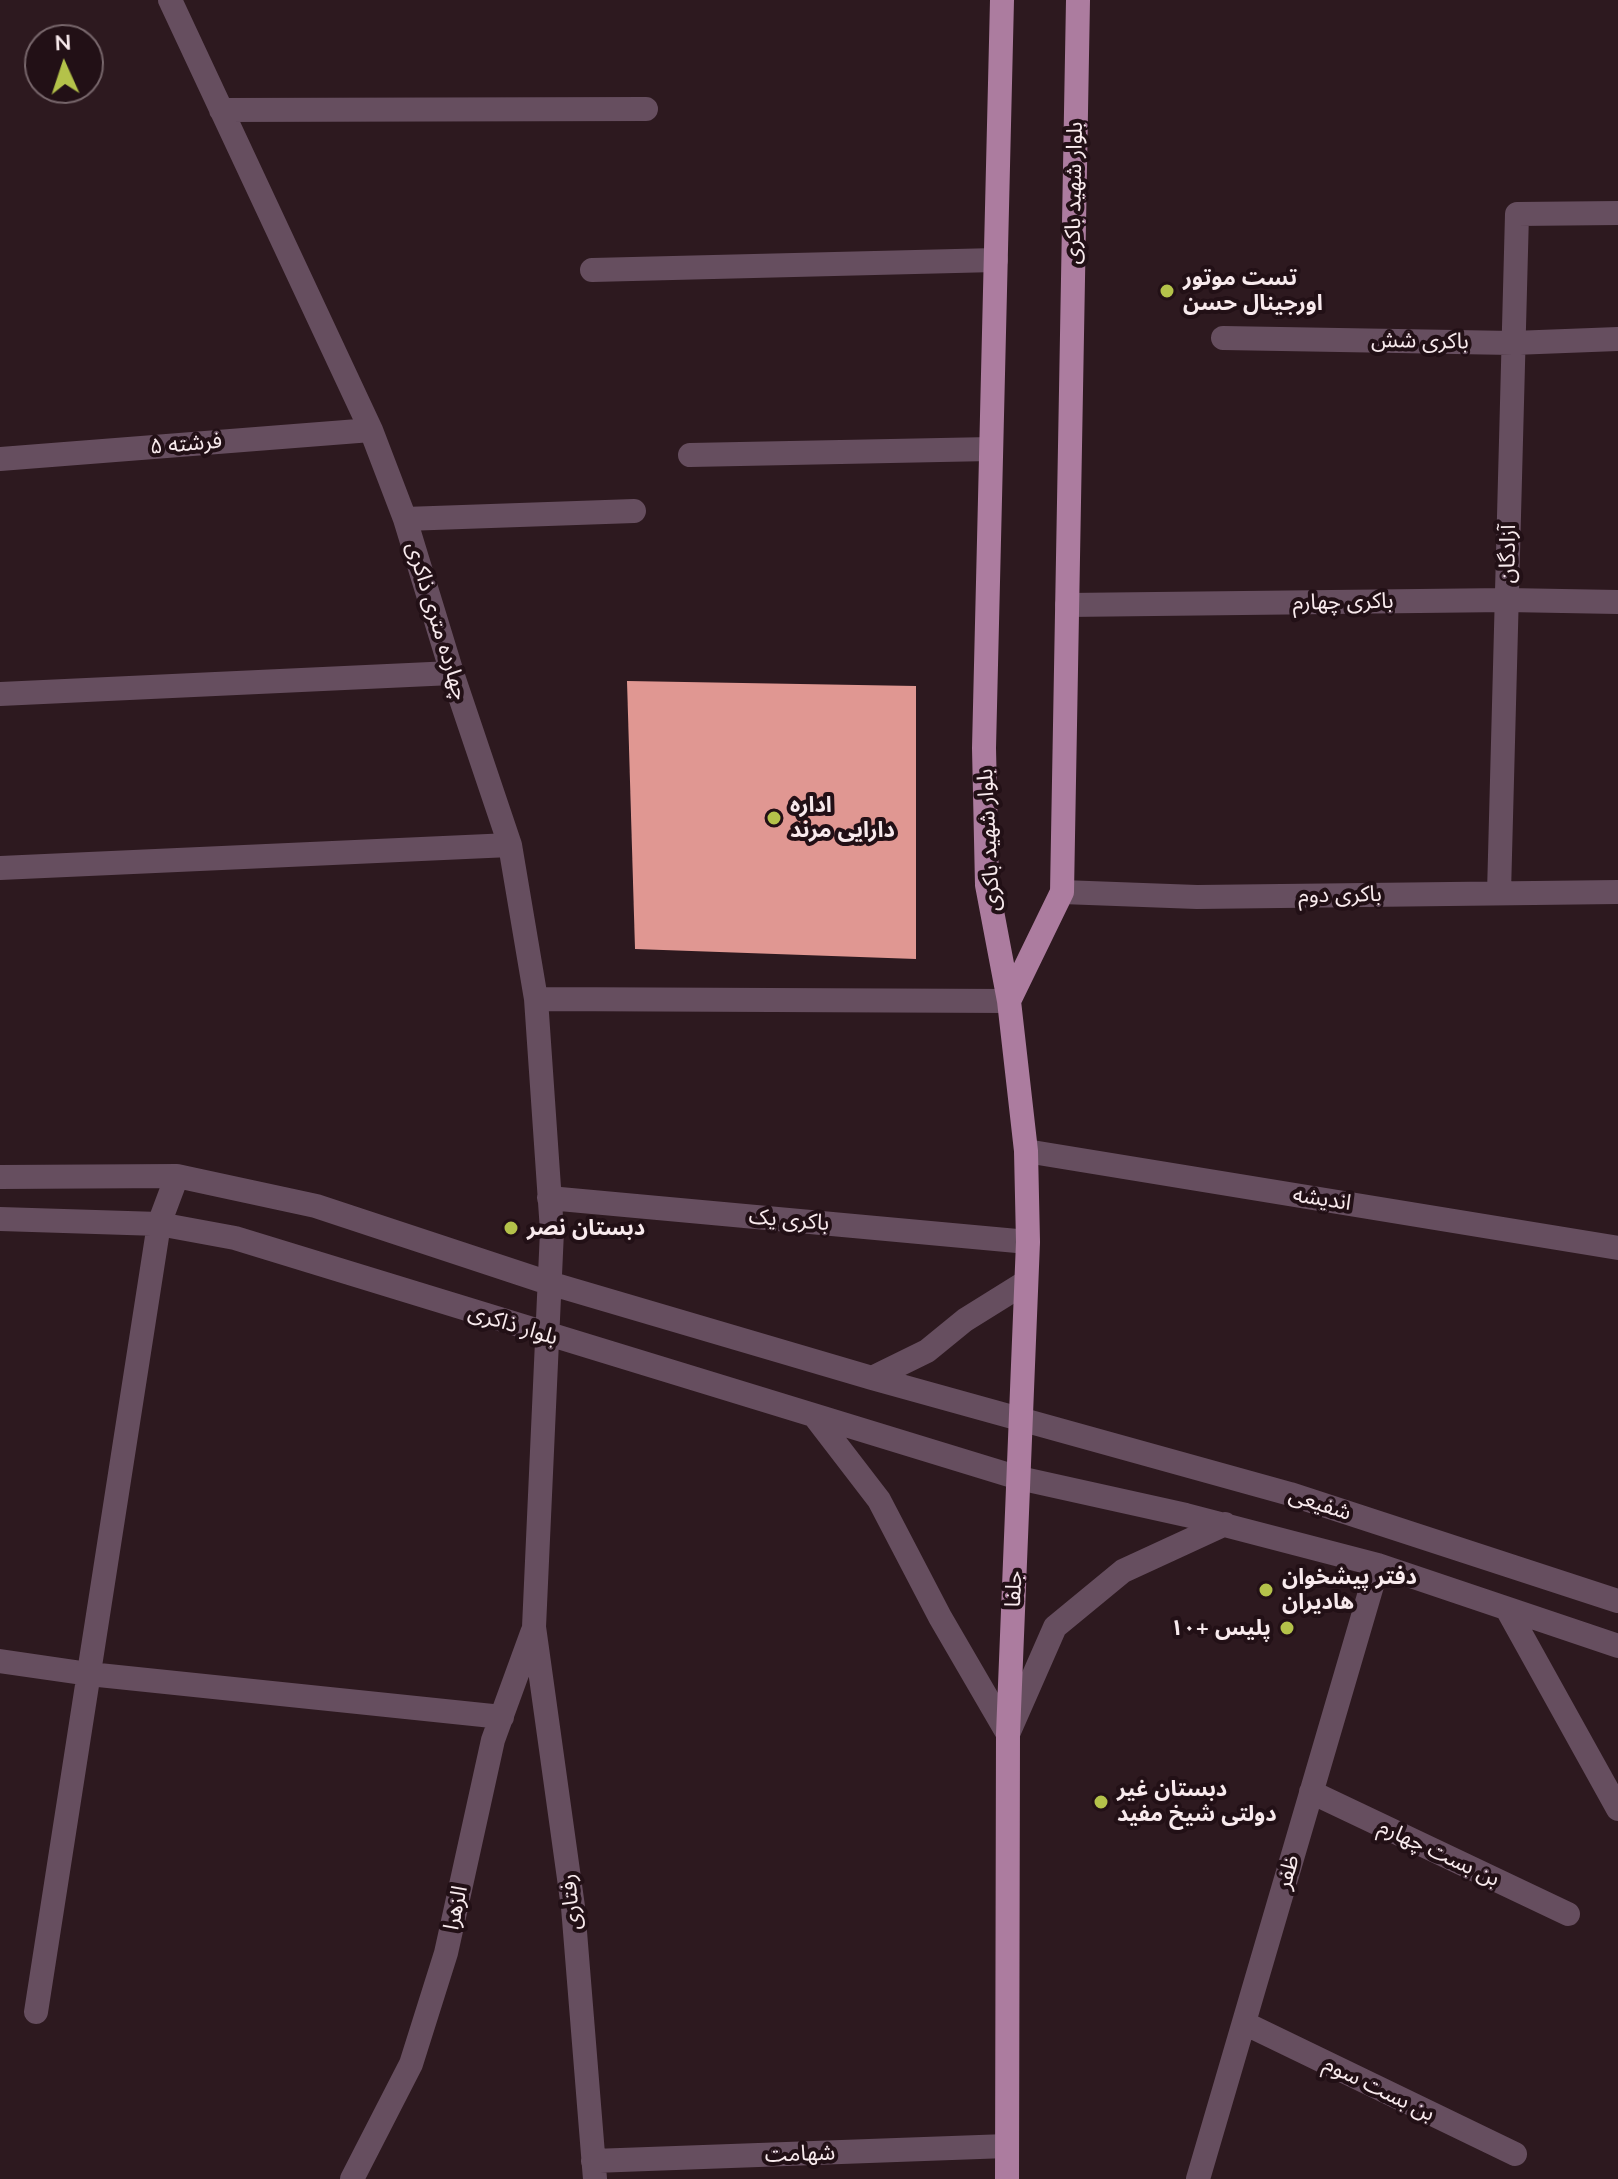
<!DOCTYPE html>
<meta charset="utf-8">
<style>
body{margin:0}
#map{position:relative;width:1618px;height:2179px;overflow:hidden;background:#2d191f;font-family:Mulish,sans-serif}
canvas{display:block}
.north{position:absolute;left:24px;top:24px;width:80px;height:80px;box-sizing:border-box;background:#221016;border:2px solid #78676c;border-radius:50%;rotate:357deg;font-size:22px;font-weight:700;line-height:32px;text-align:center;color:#f8eaed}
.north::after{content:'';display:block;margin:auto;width:28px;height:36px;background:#b4c24a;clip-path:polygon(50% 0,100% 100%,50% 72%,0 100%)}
</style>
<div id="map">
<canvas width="1618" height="2179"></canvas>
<div class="north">N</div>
</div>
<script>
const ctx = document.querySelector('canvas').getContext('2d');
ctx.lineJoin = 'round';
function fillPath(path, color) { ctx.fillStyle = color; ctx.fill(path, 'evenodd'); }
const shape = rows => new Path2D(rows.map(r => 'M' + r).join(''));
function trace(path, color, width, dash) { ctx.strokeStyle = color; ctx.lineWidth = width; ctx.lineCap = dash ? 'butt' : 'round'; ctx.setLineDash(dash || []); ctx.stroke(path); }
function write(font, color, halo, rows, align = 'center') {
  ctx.font = font + ' Mulish,"Noto Sans Arabic",sans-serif'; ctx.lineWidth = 8; ctx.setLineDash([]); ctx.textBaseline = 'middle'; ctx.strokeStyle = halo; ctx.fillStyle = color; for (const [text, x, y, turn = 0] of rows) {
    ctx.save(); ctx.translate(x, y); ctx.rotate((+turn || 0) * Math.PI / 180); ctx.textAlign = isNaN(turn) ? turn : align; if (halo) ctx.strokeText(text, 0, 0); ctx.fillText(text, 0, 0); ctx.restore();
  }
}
const building = shape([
 [627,681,916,686,916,959,635,949]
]);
const minor = shape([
 [170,0,371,430,405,519,452,673,510,845,536,999,552,1231,534,1627,573,1907,595,2179],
 [221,110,646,109],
 [592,270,996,260],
 [1223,338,1513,343,1618,339],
 [690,455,991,449],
 [0,459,371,430],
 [405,519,634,511],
 [1067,605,1507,600,1618,602],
 [0,694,452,673],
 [0,868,510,845],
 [1062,892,1197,897,1618,892],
 [1499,893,1517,214,1618,213],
 [536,999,1009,1001],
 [1026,1151,1618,1248],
 [0,1177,177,1176,316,1206,549,1283,872,1378,1290,1494,1618,1601],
 [549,1198,1028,1242],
 [0,1219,159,1224,235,1238,1019,1478,1186,1515,1378,1565,1618,1646],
 [872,1378,927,1351,965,1320,1026,1282],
 [816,1418,879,1500,940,1617,1008,1734,1055,1627,1123,1571,1225,1524],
 [1507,1609,1618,1809],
 [0,1661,89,1674,502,1717],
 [1311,1792,1568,1914],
 [36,2012,159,1224,177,1176],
 [1244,2023,1515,2154],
 [593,2161,1007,2146],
 [352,2179,411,2064,446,1953,493,1740,532,1633],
 [1198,2179,1378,1565]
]);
const major = shape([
 [1002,0,984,748,987,885,1009,1001,1062,892,1078,0],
 [1007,2179,1008,1734,1028,1242,1026,1151,1009,1001]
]);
const markers = [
 [1167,291,8,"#b4c24a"],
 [774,818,8,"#b4c24a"],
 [511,1228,8,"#b4c24a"],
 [1266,1590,8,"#b4c24a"],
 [1287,1628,8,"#b4c24a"],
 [1101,1802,8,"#b4c24a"]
];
const streetNames = [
 ["بلوار شهید باکری",1074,193,-89],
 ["باکری شش",1420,341,1],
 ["فرشته ۵",186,444,-5],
 ["آزادگان",1508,554,-89],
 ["باکری چهارم",1343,602,-1],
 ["چهارده متری ذاکری",437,621,73],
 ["بلوار شهید باکری",989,840,-93],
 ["باکری دوم",1340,895,-1],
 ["اندیشه",1322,1199,9],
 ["باکری یک",789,1220,5],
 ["بلوار ذاکری",513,1325,17],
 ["شفیعی",1320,1504,18],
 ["جلفا",1014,1589,-87],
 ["بن بست چهارم",1439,1853,25],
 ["ظفر",1288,1872,-74],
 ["رفتاری",571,1902,-96],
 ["الزهرا",456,1908,-78],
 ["بن بست سوم",1379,2089,26],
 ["شهامت",800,2154,-2]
];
const poiNames = [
 ["تست موتور",1183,278],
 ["اورجینال حسن",1183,303],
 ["اداره",790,805],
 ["دارایی مرند",790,830],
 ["دبستان نصر",527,1228],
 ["دفتر پیشخوان",1282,1577],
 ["هادیران",1282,1602],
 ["پلیس +۱۰",1271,1628,"right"],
 ["دبستان غیر",1117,1789],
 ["دولتی شیخ مفید",1117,1814]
];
fillPath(building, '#e09792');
trace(minor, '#664e5f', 24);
trace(major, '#ac7c9f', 24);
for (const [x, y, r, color] of markers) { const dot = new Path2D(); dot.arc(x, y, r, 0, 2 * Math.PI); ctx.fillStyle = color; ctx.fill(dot); trace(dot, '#221016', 3); }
write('22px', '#f8eaed', '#221016', streetNames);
write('bold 22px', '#f8eaed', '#221016', poiNames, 'left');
</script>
